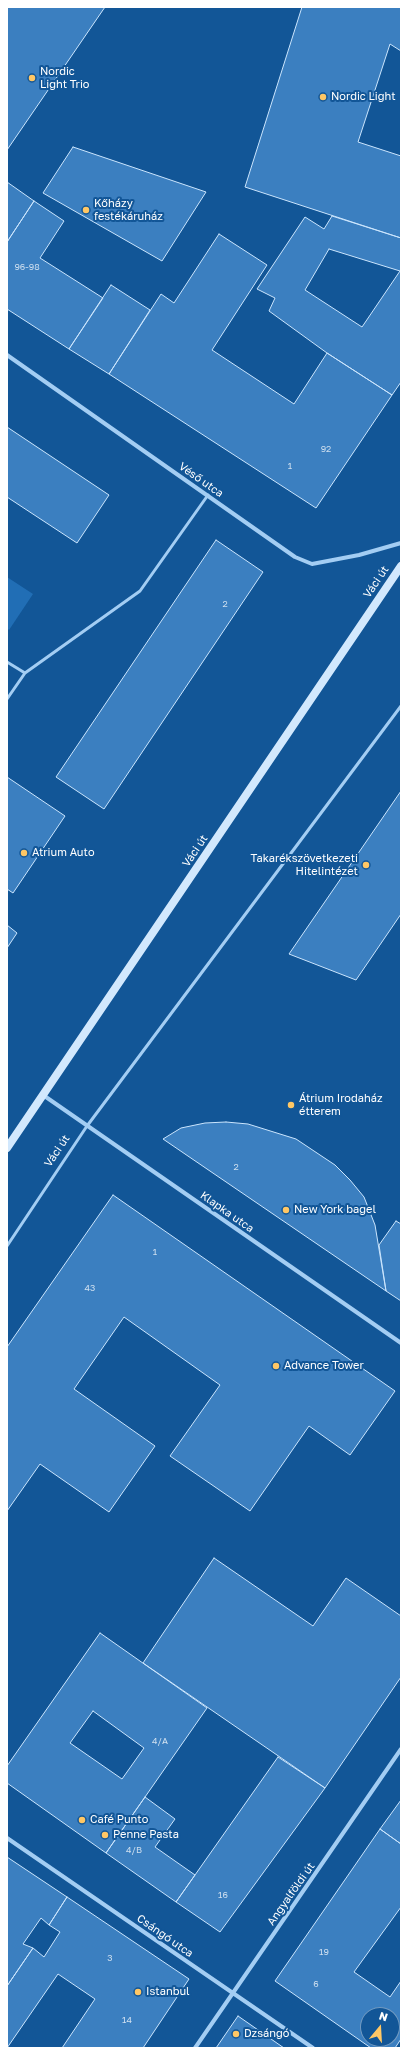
<!DOCTYPE html>
<meta charset="utf-8">
<style>
body{margin:0}
#map{position:relative;width:408px;height:2055px;overflow:hidden;background:#125697;font-family:"Golos Text",sans-serif}
canvas{display:block}
.frame{position:absolute;inset:0;border:8px solid #fff;pointer-events:none}
.north{position:absolute;left:360px;top:2007px;width:40px;height:40px;box-sizing:border-box;background:#125697;border:1px solid #719ac1;border-radius:50%;rotate:18deg;font-size:11px;font-weight:700;line-height:16px;text-align:center;color:#fff}
.north::after{content:'';display:block;margin:auto;width:14px;height:18px;background:#ffc765;clip-path:polygon(50% 0,100% 100%,50% 72%,0 100%)}
</style>
<div id="map">
<canvas width="408" height="2055"></canvas>
<div class="frame"></div>
<div class="north">N</div>
</div>
<script>
const ctx = document.querySelector('canvas').getContext('2d');
ctx.lineJoin = 'round';
function fillPath(path, color) { ctx.fillStyle = color; ctx.fill(path, 'evenodd'); }
const shape = rows => new Path2D(rows.map(r => 'M' + r).join(''));
function trace(path, color, width, dash) { ctx.strokeStyle = color; ctx.lineWidth = width; ctx.lineCap = dash ? 'butt' : 'round'; ctx.setLineDash(dash || []); ctx.stroke(path); }
function write(font, color, halo, rows, align = 'center') {
  ctx.font = font + ' "Golos Text",sans-serif'; ctx.lineWidth = 4; ctx.setLineDash([]); ctx.textBaseline = 'middle'; ctx.strokeStyle = halo; ctx.fillStyle = color; for (const [text, x, y, turn = 0] of rows) {
    ctx.save(); ctx.translate(x, y); ctx.rotate((+turn || 0) * Math.PI / 180); ctx.textAlign = isNaN(turn) ? turn : align; if (halo) ctx.strokeText(text, 0, 0); ctx.fillText(text, 0, 0); ctx.restore();
  }
}
const green = shape([
 [7,577,33,594,9,630,7,628]
]);
const building = shape([
 [7,7,105,7,7,150,7,7],
 [302,7,401,7,401,51,390,44,358,142,401,156,401,238,245,187,302,7],
 [73,147,206,192,162,261,43,193,73,147],
 [7,182,34,201,7,242,7,182],
 [34,201,64,221,40,258,103,298,69,349,7,309,7,242,34,201],
 [332,216,401,238,401,382,392,395,327,353,269,311,275,298,257,289,305,217,324,229,332,216],
 [329,249,400,271,362,327,305,290,329,249],
 [219,234,267,265,212,350,294,404,327,353,392,395,316,508,109,374,161,294,174,303,219,234],
 [111,285,150,310,109,374,69,349,111,285],
 [7,427,109,495,77,543,7,497,7,427],
 [216,540,263,572,104,809,56,777,216,540],
 [7,777,65,816,13,893,7,889,7,777],
 [401,791,401,914,356,980,289,954,401,791],
 [7,925,17,933,7,948,7,925],
 [226,1122,248,1124,296,1139,335,1165,350,1180,364,1197,375,1225,386,1291,163,1139,181,1128,205,1123,226,1122],
 [113,1195,395,1391,350,1455,309,1426,250,1511,170,1456,220,1385,124,1317,74,1389,155,1446,109,1512,40,1464,7,1511,7,1347,113,1195],
 [396,1221,401,1224,401,1301,386,1291,379,1245,396,1221],
 [214,1558,313,1626,346,1578,401,1616,401,1677,325,1788,143,1663,214,1558],
 [100,1633,207,1708,106,1853,7,1783,7,1766,100,1633],
 [93,1711,144,1748,122,1779,70,1743,93,1711],
 [278,1757,325,1788,220,1932,176,1902,278,1757],
 [145,1797,175,1819,155,1847,195,1875,176,1902,106,1853,145,1797],
 [401,1800,401,1844,380,1829,401,1800],
 [380,1829,401,1844,401,1907,354,1972,390,1997,401,1981,401,2039,395,2048,371,2048,275,1981,380,1829],
 [368,2015,392,2015,392,2039,368,2039,368,2015],
 [7,1857,67,1897,49,1925,41,1918,23,1944,33,1948,7,1986,7,1857],
 [67,1897,189,1979,143,2048,62,2048,95,1999,58,1974,7,2048,7,1986,33,1948,44,1957,60,1932,49,1925,67,1897],
 [238,2016,284,2048,216,2048,238,2016]
]);
const lane = shape([
 [7,662,25,673],
 [7,699,25,673,140,591,208,495],
 [7,1246,87,1126,401,706]
]);
const street = shape([
 [7,355,295,557,312,564,359,555,401,543],
 [43,1095,401,1343],
 [7,1838,313,2048],
 [195,2048,401,1749]
]);
const secondary = shape([
 [7,1148,401,566]
]);
const markers = [
 [32,78,4,"#ffc765"],
 [323,97,4,"#ffc765"],
 [86,210,4,"#ffc765"],
 [24,853,4,"#ffc765"],
 [366,865,4,"#ffc765"],
 [291,1105,4,"#ffc765"],
 [286,1210,4,"#ffc765"],
 [276,1366,4,"#ffc765"],
 [82,1820,4,"#ffc765"],
 [105,1835,4,"#ffc765"],
 [138,1992,4,"#ffc765"],
 [236,2034,4,"#ffc765"]
];
const numberNames = [
 ["96-98",27,267],
 ["92",326,449],
 ["1",290,466],
 ["2",225,604],
 ["2",236,1167],
 ["1",155,1252],
 ["43",90,1288],
 ["4/A",160,1741],
 ["4/B",134,1850],
 ["16",223,1895],
 ["19",324,1952],
 ["3",110,1958],
 ["6",316,1984],
 ["14",127,2020]
];
const poiNames = [
 ["Nordic",40,72],
 ["Light Trio",40,85],
 ["Nordic Light",331,97],
 ["Kőházy",94,204],
 ["festékáruház",94,217],
 ["Atrium Auto",32,853],
 ["Takarékszövetkezeti",358,859,"right"],
 ["Hitelintézet",358,872,"right"],
 ["Átrium Irodaház",299,1099],
 ["étterem",299,1112],
 ["New York bagel",294,1210],
 ["Advance Tower",284,1366],
 ["Café Punto",90,1820],
 ["Penne Pasta",113,1835],
 ["Istanbul",146,1992],
 ["Dzsángó",244,2034]
];
const streetNames = [
 ["Véső utca",201,480,35],
 ["Váci út",376,582,-56],
 ["Váci út",195,851,-56],
 ["Váci út",57,1151,-56],
 ["Klapka utca",227,1212,35],
 ["Angyalföldi út",291,1894,-55],
 ["Csángó utca",165,1936,35]
];
fillPath(green, '#216eb5');
fillPath(building, '#3b7fc0');
trace(building, '#cbe5fd', 1);
trace(lane, '#a3cdf3', 3);
trace(street, '#a3cdf3', 4);
trace(secondary, '#d2e8fd', 8);
for (const [x, y, r, color] of markers) { const dot = new Path2D(); dot.arc(x, y, r, 0, 2 * Math.PI); ctx.fillStyle = color; ctx.fill(dot); trace(dot, '#125697', 1.5); }
write('9px', '#cedfef', null, numberNames);
write('11px', '#fff', '#125697', poiNames, 'left');
write('11px', '#fff', '#125697', streetNames);
</script>
